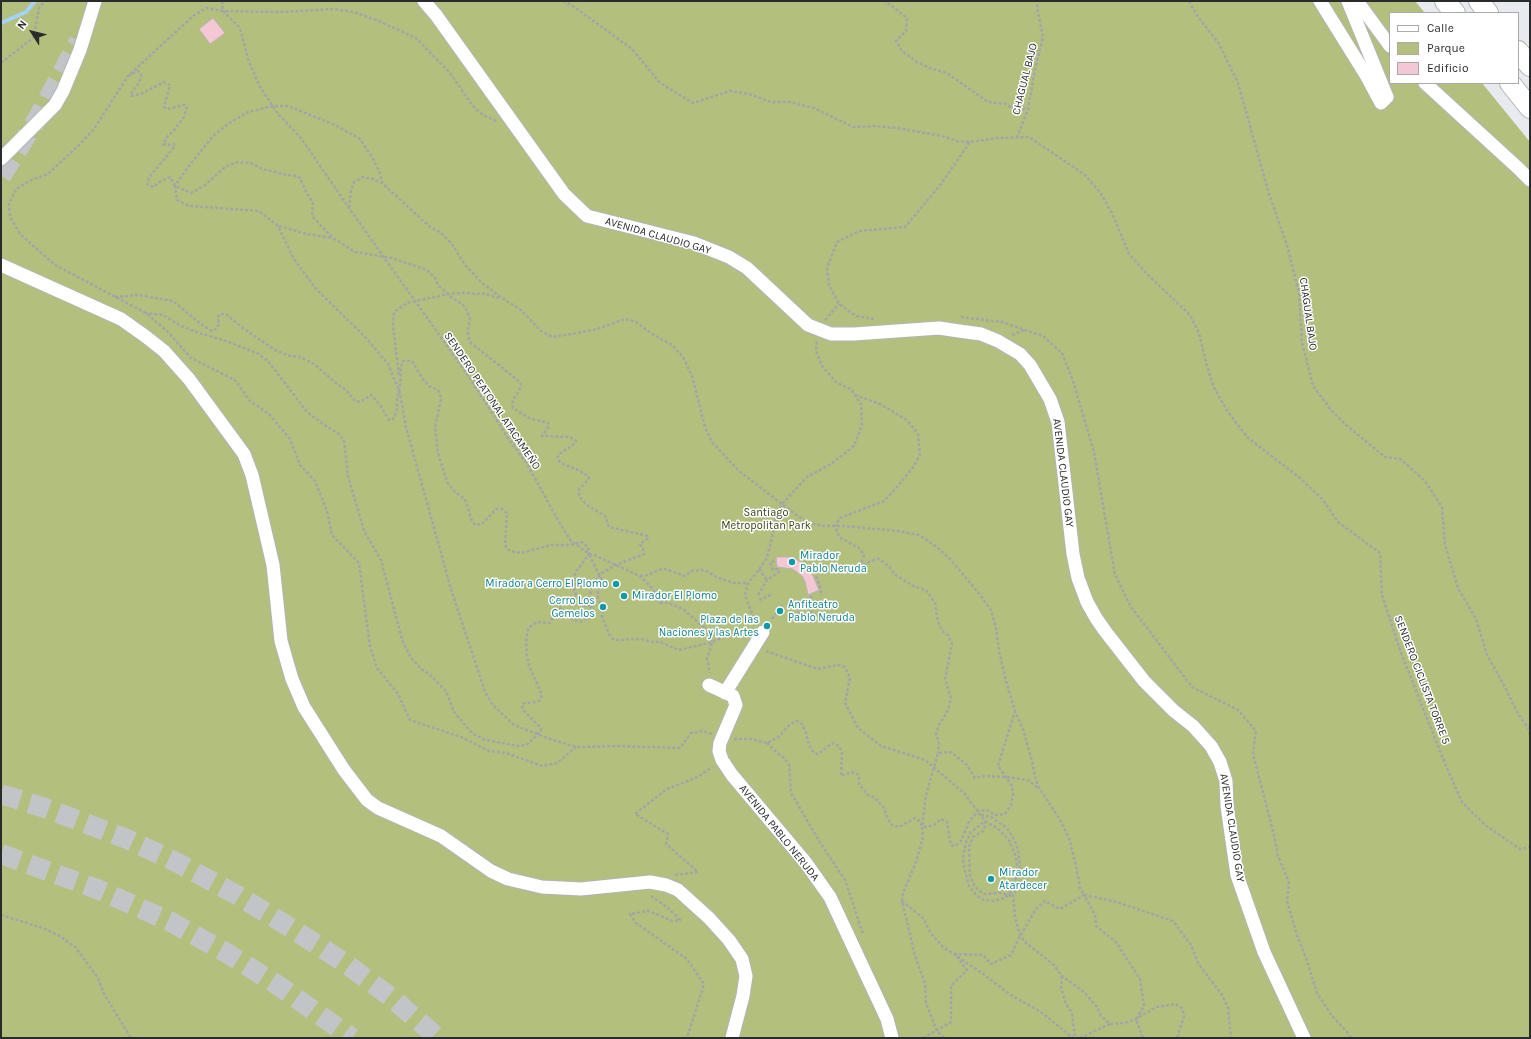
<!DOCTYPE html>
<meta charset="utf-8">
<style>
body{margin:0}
#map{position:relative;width:1531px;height:1039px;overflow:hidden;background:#e7ebef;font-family:Karla,sans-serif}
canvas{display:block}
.frame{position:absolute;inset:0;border:2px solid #2a2b2d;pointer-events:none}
.legend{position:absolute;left:1389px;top:12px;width:130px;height:72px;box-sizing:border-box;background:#fff;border:1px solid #aaaaab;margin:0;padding:5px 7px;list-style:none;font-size:12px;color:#2a2b2d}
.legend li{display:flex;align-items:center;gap:8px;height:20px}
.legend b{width:20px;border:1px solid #aaaaab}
.north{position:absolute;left:12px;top:12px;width:40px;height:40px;-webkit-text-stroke:3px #fff;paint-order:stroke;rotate:306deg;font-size:11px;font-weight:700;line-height:16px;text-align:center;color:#2a2b2d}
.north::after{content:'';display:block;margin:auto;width:14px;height:18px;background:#2a2b2d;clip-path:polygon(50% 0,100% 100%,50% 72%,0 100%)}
</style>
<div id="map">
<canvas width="1531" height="1039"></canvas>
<div class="frame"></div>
<ul class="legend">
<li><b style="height:5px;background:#fff"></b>Calle</li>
<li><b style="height:11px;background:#b3c07d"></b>Parque</li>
<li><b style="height:11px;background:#f3c8d4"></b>Edificio</li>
</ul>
<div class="north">N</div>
</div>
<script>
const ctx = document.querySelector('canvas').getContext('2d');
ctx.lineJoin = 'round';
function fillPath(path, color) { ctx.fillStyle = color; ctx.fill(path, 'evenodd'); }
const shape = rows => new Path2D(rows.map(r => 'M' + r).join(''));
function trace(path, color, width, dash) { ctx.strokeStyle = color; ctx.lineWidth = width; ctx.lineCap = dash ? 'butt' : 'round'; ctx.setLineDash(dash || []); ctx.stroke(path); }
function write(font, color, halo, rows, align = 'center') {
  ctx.font = font + ' Karla,sans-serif'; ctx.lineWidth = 3; ctx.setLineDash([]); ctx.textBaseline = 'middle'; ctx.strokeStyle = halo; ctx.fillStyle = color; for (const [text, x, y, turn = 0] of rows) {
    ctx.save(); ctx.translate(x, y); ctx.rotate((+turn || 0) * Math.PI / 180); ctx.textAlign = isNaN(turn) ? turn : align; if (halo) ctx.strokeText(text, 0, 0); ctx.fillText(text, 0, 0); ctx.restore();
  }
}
const green = shape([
 [1,1,1415,1,1425,13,1390,13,1390,83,1482,83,1530,142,1530,1038,1,1038]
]);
const stream = shape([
 [1,23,26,12,35,1]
]);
const building = shape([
 [213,18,225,33,210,44,199,29,213,18],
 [776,557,791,557,803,563,812,574,819,590,808,595,805,581,802,576,793,569,777,567,776,557]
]);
const highwayTunnel = shape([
 [1,176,39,116,79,41],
 [1,794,48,809,127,839,178,863,237,895,291,928,345,963,392,998,438,1038],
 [1,854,97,889,171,922,225,952,279,986,352,1038]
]);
const path = shape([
 [222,1,223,11,240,28,249,62,260,87,278,114,301,138,349,208,467,374,508,438,526,462,559,522,571,541,589,554,594,555,640,576,653,589,659,603,669,603,683,609,706,629,712,642,728,635,741,634,744,639],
 [563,1,573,6,632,49,660,83,693,103,730,91,749,94,771,102,789,102,814,108,853,127,873,126,897,128,942,136,957,141,970,142,997,138,1029,137,1084,174,1100,192,1112,213,1129,254,1146,273,1190,315,1199,333,1206,362,1213,386,1228,412,1247,437,1300,478,1323,500,1338,522,1380,553,1382,595,1401,653,1446,766,1462,802,1485,825,1520,849,1530,847],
 [883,1,888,3,907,18,906,31,896,41,902,51,917,62,930,68,947,73,988,102,1006,104,1012,108,1028,109],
 [1189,1,1196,14,1219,44,1238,83,1269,194,1287,245,1299,293,1302,343,1313,386,1332,411,1346,425,1385,457,1400,459,1413,470,1425,481,1442,507,1445,545,1458,588,1476,619,1487,655,1506,689,1518,714,1529,729,1530,738],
 [1,63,34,37,39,8,45,1],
 [128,76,138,71,141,75,139,83,132,92,131,96,141,94,164,82,170,85,164,107,167,109,184,105,187,107,184,117,175,129,167,137,163,144,167,145,174,144,175,146,151,175,147,182,148,185,154,187,158,183,170,177,175,186,191,193,205,185,225,167,237,162,251,163,262,169,287,175,297,176,300,178,306,192,313,203,312,216,333,238,355,252,392,258,427,270,435,278,438,285,451,297,462,304,468,312,470,320,468,329,468,336,471,343,520,382,521,385,519,391,513,400,512,404,513,408,529,418,548,423,549,426,542,436,570,437,576,441,573,445,559,454,558,457,558,460,561,463,580,471,589,477,588,480,579,489,579,496,587,505,605,516,609,527,648,536,648,538,640,544,644,551,644,554,616,565,602,573,591,584,590,605,596,614,580,622,573,620,560,608,558,609,550,623,537,622,533,624,528,629,526,642,527,656,529,666,542,695,540,700,537,702,525,703,522,705,523,710,541,728,541,731,529,743,526,745,517,746,483,739,472,733,454,712,446,691,428,673,421,669,411,658,403,642,399,628,381,560,364,531,348,476,344,441,339,434,326,426,307,412,268,361,257,353,223,340,199,333,179,325,163,315,146,313],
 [496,121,483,115,472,105,450,73,416,38,381,22,357,13,335,9,281,12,223,11,206,8,193,16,128,76,94,129,79,145,48,174,29,181,16,189,9,204,10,217,21,235,55,265,146,313,168,332,191,358,235,380,250,401,269,414,290,439,300,465,315,481,327,511,332,535,359,563,370,647,377,668,398,694,410,720,461,737,489,751,506,753,542,766,557,763,576,747],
 [1017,138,1028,109,1035,69,1043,37,1037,7,1038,1],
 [349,208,351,191,354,182,363,177,373,179,381,183],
 [279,226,307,234,332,238],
 [115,297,139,295,173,301,202,325,212,331,216,329,219,324,218,317,220,314,226,314,244,329,275,350,290,356,300,357,314,364,337,384,346,390,355,401,360,402,371,395,380,405,389,420,393,419,397,411,397,399,400,386,401,367,403,361,412,361,422,378,429,386,438,390,441,398,435,428,438,453,447,482,455,492,465,499,472,521,475,525,482,524,496,509,502,509,507,513,505,544,507,549,514,552,521,553,551,545,569,545,582,542,588,547,589,554,575,573,574,591,583,606,590,605],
 [961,317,1002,322,1043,336,1062,353,1073,381,1094,452,1115,575,1131,607,1192,687,1238,710,1256,731,1253,754,1273,831,1278,856,1289,882,1287,901,1296,932,1307,961,1317,993,1332,1016,1347,1032,1351,1038],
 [874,319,856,316,839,304,829,285,827,268,837,242,859,231,905,227,941,184,970,142],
 [825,320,839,304],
 [1012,335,1025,330],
 [399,375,393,325,394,312,407,303,448,294,462,293,485,294,499,298],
 [855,395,880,404,907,420,918,434,920,455,913,467,898,486,884,501,840,518,835,526,839,537,859,548,864,555,860,566,874,560,879,559,889,566,894,574,915,587,926,590,935,603,938,622,942,631,948,635,952,644,945,679,951,698,948,710,939,725,936,734,939,743,938,753],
 [589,555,602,580,598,590,598,598,603,610,602,617,609,634,613,639,617,640,641,639,652,642,660,642,679,650,712,642,707,659,710,673],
 [759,569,767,580],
 [640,576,648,575,659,570,665,569,685,576,691,571,705,570,716,577,734,583,748,583],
 [816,576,821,590,821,596],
 [758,595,767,580,779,572,778,569,773,570,770,563,774,561],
 [811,596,810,603,812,623],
 [759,600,773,594],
 [797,607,801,621],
 [772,619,782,605],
 [757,622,752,614,745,595,748,583,758,571,767,558,776,520,782,504,807,477,831,464,854,446,862,425,861,404,851,389,837,383,822,366,816,351,817,340],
 [766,651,818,669,838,665,845,667,850,678,845,703,858,728,881,746,925,760,964,793,985,821,986,824,983,831,973,837,969,847,970,875,974,885,979,891,985,894,1000,893,1013,896],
 [712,734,703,731,691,733,680,748,618,746,576,747,550,739,514,725,492,704,485,692,451,589,406,427,400,393,388,364,367,339,317,290,294,259,278,226,259,211,189,206,177,200,175,186,188,167,214,135,231,122,248,112,273,106,288,106,335,125,360,139,372,157,380,173,382,183,430,227,440,232,451,243,466,266,481,282,502,298,521,310,541,331,552,337,572,334,597,329,625,319,636,322,652,334,672,345,683,357,692,376,705,427,712,442,739,471,795,514,809,523,824,526,843,526,898,531,919,535,934,545,951,560,981,596,991,610,996,628,999,651,1006,681,1015,711,1023,729,1032,761,1035,777,1038,786,1060,820,1069,838,1076,865,1080,888,1084,895,1113,901,1173,921,1191,945,1198,963,1222,995,1228,1008,1231,1038],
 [734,739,751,739,767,743,780,736,787,727,796,721,802,724,806,733,809,745,814,753,818,754,833,743,839,746,842,752,841,776,852,772,859,775,859,784,868,795,874,797,884,808,887,817,892,825,899,827,915,818,919,821,922,826,926,827,934,825,941,819,947,822,951,845,955,846,961,841,969,822,978,811,987,810,995,815,1005,814,1011,805,1013,795,1012,786,998,766,1015,711],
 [767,743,777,753,784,758,789,764,791,793,821,844,845,880,863,934],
 [981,815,991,817,1007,828,1015,841,1018,850,1020,864,1019,882,1013,896,1015,917,1020,936,1026,943,1053,964,1062,976,1084,992,1097,1007,1101,1016,1110,1024,1124,1023,1136,1019,1156,1007,1176,1004,1182,1008,1184,1016,1177,1038],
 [985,821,997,828,1009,840,1016,857,1017,866,1017,876,1011,892,1005,898,994,901,984,900,977,896,969,886,964,868,963,857,966,842,971,832,985,821],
 [675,875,698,872,666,844,668,834,635,814,667,789,698,777,712,767],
 [651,896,667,907,680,920,672,921,649,911,630,914,636,923,687,959,704,984,687,1038],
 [902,901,924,919,930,932,943,947,982,973,1009,994,1041,1012,1073,1038],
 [1,915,43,928,60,936,76,948,98,978,104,994,131,1038],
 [1062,976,1061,988,1066,1004,1072,1013,1075,1038],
 [923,1038,951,1022,951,986,967,970,955,954,983,955,991,964,1011,955,1020,936,1036,909,1045,901,1060,909,1084,895,1095,915,1096,926,1116,942,1140,979,1144,1006,1136,1019,1143,1038],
 [944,1038,937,1031,926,1003,925,984,915,956,902,901,903,893,916,862,923,837,922,826,926,795,938,753,951,752,967,765,975,778,984,776,1006,777,1028,780,1038,788],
 [1080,1038,1110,1024]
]);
const minor = shape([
 [424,1,436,15,564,194,587,216,694,243,729,257,747,268,808,325,831,334,854,334,939,328,959,331,981,334,998,341,1020,354,1030,365,1050,399,1058,422,1073,554,1078,578,1087,602,1096,618,1105,631,1144,681,1174,711,1193,726,1211,746,1220,762,1226,781,1227,806,1237,875,1264,952,1304,1038],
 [1320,1,1366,75,1381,103,1387,97,1348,1],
 [1357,1,1390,46],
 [1425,83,1518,168,1530,180],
 [1,159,55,105,63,91,80,50,95,1],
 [1,265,121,319,145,336,164,351,189,379,244,454,252,475,273,565,281,641,292,679,304,707,344,770,367,800,378,808,441,836,491,871,508,879,542,887,581,889,650,882,666,885,678,890,709,918,729,940,742,959,746,976,743,996,732,1038],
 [709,685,733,696,736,705,720,743,719,751,722,760,732,775,806,863,830,897,887,1019,892,1038],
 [725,693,763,632]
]);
const highway = shape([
 [1445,1,1455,13],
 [1479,1,1488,13],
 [1518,51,1530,66],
 [1510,83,1530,108]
]);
const markers = [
 [792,562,4,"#0f9aa8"],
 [616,584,4,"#0f9aa8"],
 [624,596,4,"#0f9aa8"],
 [603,607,4,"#0f9aa8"],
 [780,611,4,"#0f9aa8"],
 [767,626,4,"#0f9aa8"],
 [991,879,4,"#0f9aa8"]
];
const streetNames = [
 ["CHAGUAL BAJO",1025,79,-76],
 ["AVENIDA CLAUDIO GAY",658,236,16],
 ["CHAGUAL BAJO",1308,314,82],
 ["SENDERO PEATONAL ATACAMEÑO",492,401,56],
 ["AVENIDA CLAUDIO GAY",1063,473,83],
 ["SENDERO CICLISTA TORRE 5",1422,680,69],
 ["AVENIDA CLAUDIO GAY",1232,828,81],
 ["AVENIDA PABLO NERUDA",779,833,51]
];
const parkNames = [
 ["Santiago",766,513],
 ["Metropolitan Park",766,526]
];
const cultureNames = [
 ["Mirador",800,556],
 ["Pablo Neruda",800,569],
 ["Mirador a Cerro El Plomo",608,584,"right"],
 ["Mirador El Plomo",632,596],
 ["Cerro Los",595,601,"right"],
 ["Gemelos",595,614,"right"],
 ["Anfiteatro",788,605],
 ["Pablo Neruda",788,618],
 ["Plaza de las",759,620,"right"],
 ["Naciones y las Artes",759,633,"right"],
 ["Mirador",999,873],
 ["Atardecer",999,886]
];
fillPath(green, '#b3c07d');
trace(stream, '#a2d3fb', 4);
fillPath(building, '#f3c8d4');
trace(building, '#bab4b5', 1);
trace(highwayTunnel, '#c1c5c8', 20, [20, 10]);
trace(minor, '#b1b4b8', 15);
trace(highway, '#b1b4b8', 22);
trace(path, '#a2a5a8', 2.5, [3, 2]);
trace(minor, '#fff', 13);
trace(highway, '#fff', 20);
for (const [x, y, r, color] of markers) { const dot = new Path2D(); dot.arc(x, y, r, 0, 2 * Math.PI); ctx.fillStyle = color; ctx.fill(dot); trace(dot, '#fff', 1.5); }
write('11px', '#2a2b2d', '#fff', streetNames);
write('11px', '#394016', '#fff', parkNames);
write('11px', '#0d838f', '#fff', cultureNames, 'left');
</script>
